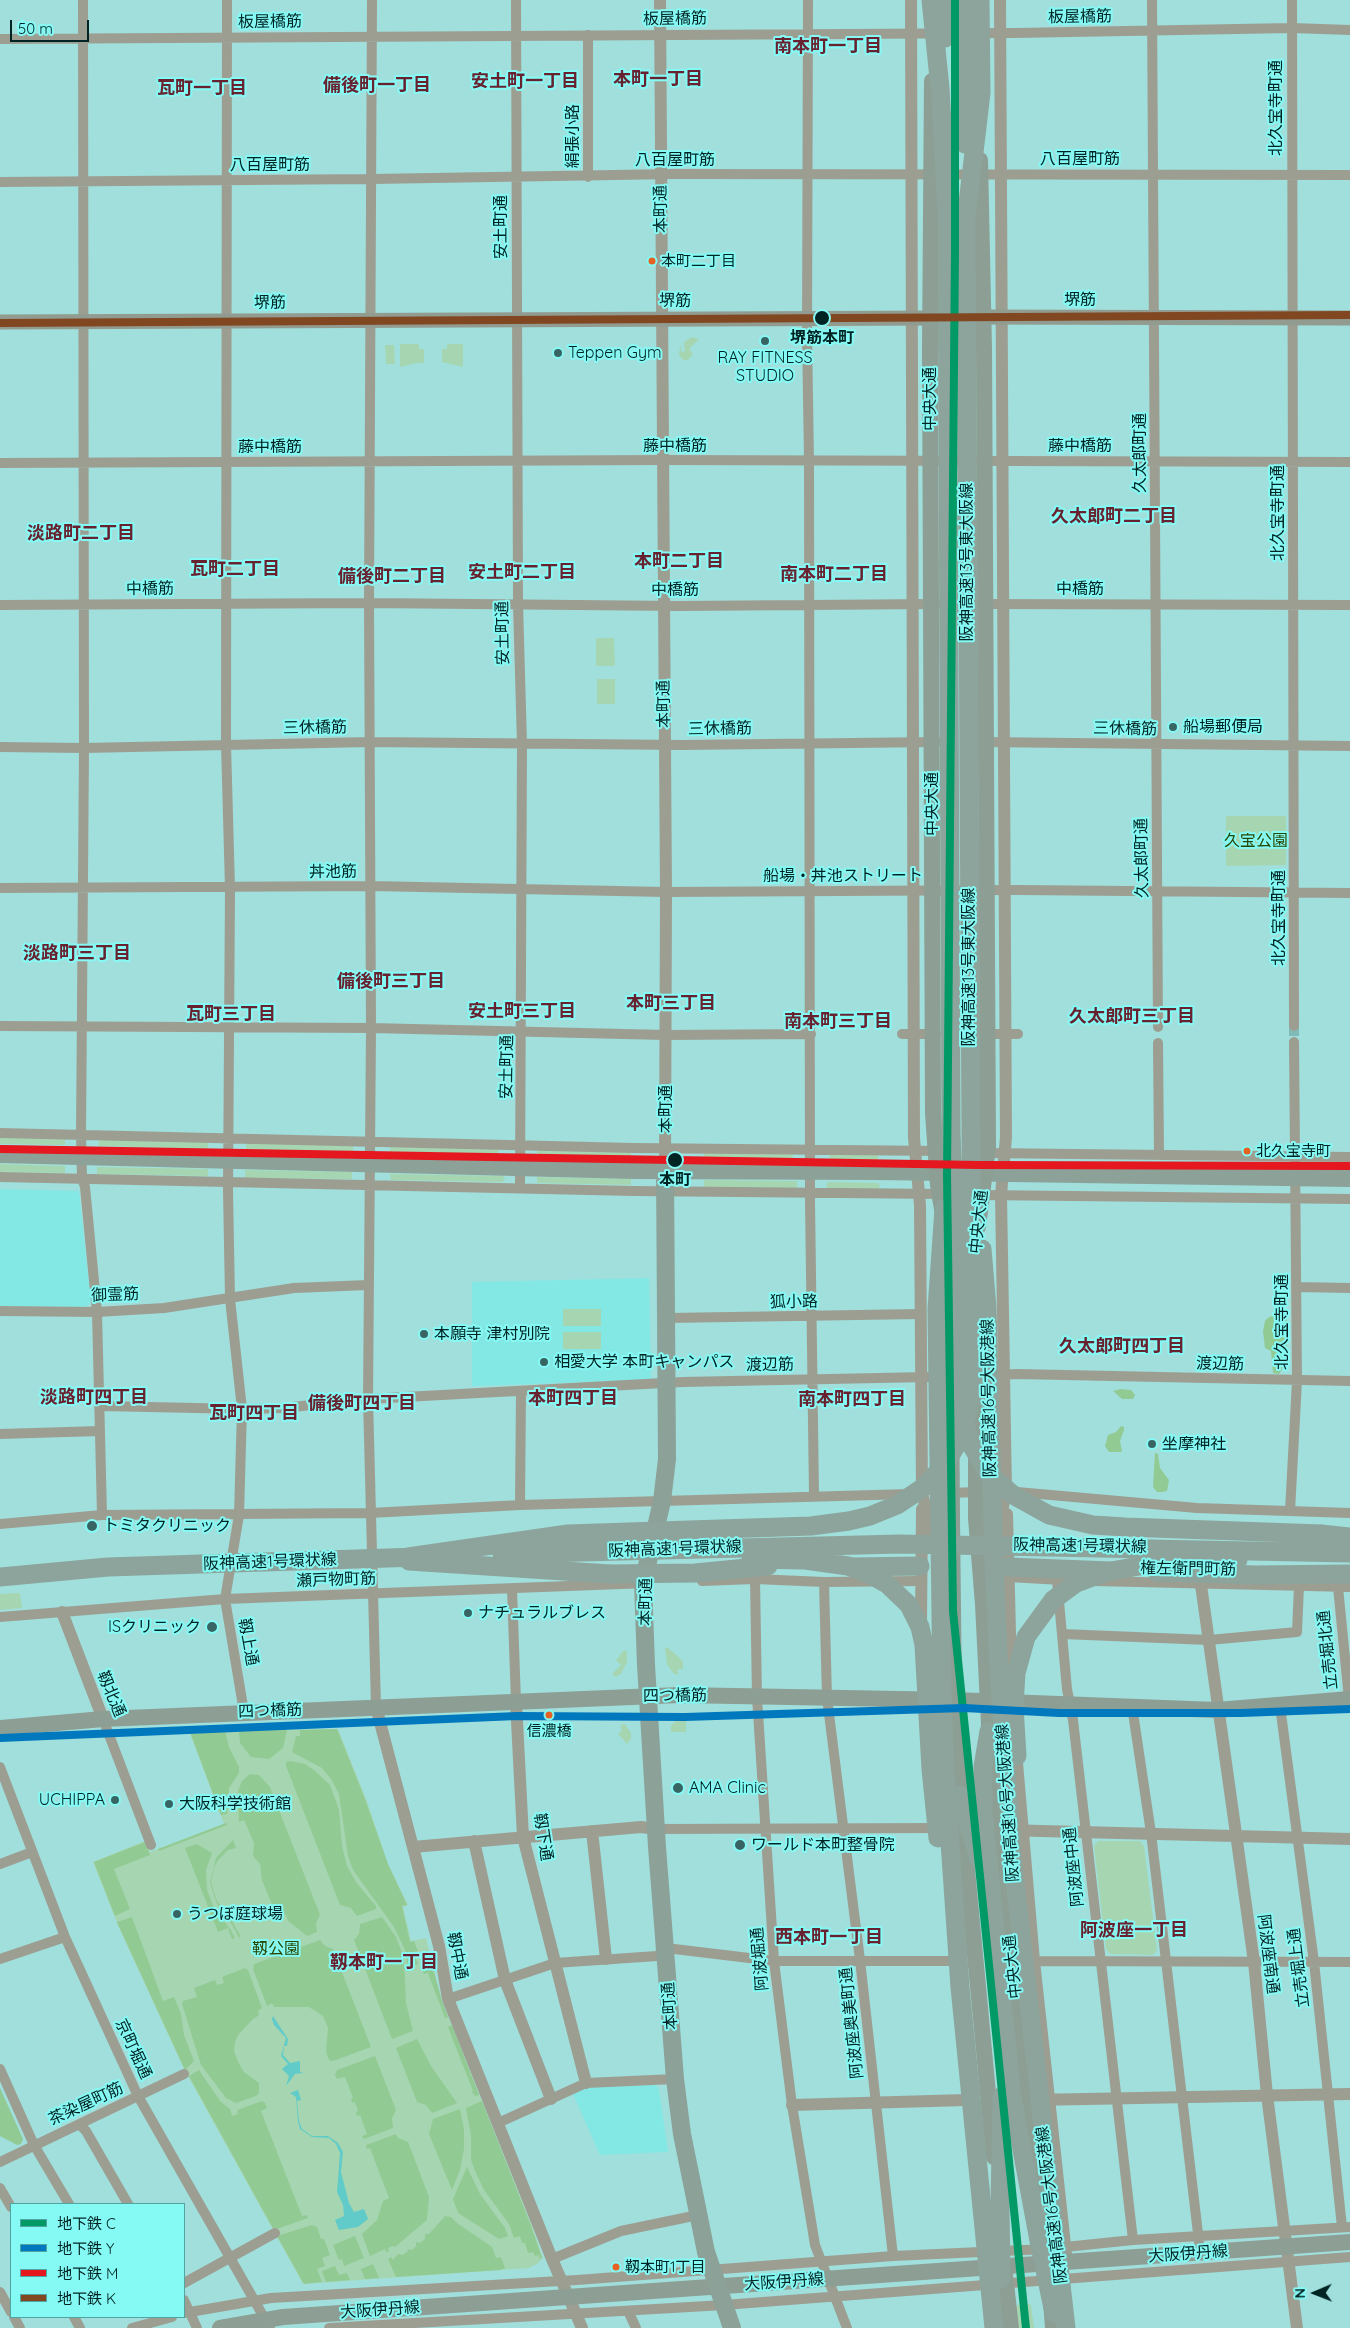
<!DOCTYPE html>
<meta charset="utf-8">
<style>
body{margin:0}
#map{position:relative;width:1350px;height:2328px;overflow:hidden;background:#a0dfdc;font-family:Quicksand,"Noto Sans JP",sans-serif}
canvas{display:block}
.legend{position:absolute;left:10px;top:2203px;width:175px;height:115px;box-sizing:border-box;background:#85faf5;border:1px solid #50a4a1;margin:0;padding:6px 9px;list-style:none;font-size:15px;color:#002423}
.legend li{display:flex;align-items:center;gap:10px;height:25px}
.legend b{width:25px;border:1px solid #50a4a1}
.north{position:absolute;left:1290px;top:2268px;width:50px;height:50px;-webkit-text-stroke:4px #85faf5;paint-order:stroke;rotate:269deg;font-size:14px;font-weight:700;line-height:20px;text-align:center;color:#002423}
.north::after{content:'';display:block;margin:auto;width:18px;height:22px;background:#002423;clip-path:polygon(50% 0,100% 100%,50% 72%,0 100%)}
.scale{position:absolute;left:10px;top:20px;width:79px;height:22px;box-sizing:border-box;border:2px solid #002423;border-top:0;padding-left:6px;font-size:15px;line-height:18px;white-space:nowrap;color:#002423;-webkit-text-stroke:4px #85faf5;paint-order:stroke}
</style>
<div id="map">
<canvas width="1350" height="2328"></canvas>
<ul class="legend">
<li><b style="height:6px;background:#019a66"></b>地下鉄 C</li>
<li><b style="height:6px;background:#0078be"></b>地下鉄 Y</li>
<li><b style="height:6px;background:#e5171f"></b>地下鉄 M</li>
<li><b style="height:6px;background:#814721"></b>地下鉄 K</li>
</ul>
<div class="north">N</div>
<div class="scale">50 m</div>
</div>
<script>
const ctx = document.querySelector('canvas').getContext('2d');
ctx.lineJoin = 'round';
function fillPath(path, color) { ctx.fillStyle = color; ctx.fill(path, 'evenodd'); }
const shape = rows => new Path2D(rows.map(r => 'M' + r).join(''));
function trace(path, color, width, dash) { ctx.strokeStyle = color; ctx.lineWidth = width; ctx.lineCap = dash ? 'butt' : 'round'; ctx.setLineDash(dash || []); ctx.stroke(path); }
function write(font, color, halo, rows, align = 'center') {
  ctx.font = font + ' Quicksand,"Noto Sans JP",sans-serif'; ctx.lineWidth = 4; ctx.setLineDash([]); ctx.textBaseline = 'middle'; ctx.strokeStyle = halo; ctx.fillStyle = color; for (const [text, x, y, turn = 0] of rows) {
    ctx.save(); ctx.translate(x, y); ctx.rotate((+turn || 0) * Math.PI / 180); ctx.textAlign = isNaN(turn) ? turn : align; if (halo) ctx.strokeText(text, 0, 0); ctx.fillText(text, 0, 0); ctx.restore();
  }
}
const built = shape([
 [0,1189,79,1191,91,1302,86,1307,0,1306],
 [649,1278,651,1380,472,1386,472,1282],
 [656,2085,659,2090,668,2152,600,2155,573,2094,586,2087]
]);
const green = shape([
 [692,337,699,339,689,349,693,354,688,360,683,360,679,355,680,347,681,345,681,352,685,351,684,342],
 [400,344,419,344,419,349,424,349,424,363,417,363,400,367],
 [447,344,463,344,463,367,442,362,442,349,447,349],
 [385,345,394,345,395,364,386,364],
 [596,638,614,638,615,666,596,666],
 [597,679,615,679,615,704,597,704],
 [1226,816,1286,816,1286,865,1226,866],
 [0,1137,65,1138,65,1145,0,1144],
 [99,1139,208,1141,208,1149,99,1146],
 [246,1143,353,1144,353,1151,246,1150],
 [390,1146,498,1148,498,1154,390,1152],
 [537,1149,631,1151,631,1158,537,1156],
 [704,1152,792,1153,793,1159,704,1158],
 [829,1153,878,1154,878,1160,830,1159],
 [0,1164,65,1166,65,1173,0,1172],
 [97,1167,208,1169,208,1176,97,1174],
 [245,1170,352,1172,352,1179,245,1178],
 [390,1174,503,1176,505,1179,502,1182,391,1180],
 [537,1177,631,1179,631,1185,537,1183],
 [704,1180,796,1181,798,1185,795,1188,704,1187],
 [828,1182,878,1183,880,1186,878,1189,828,1188,826,1185],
 [563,1309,601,1309,601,1326,563,1326],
 [563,1332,601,1332,601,1349,563,1349],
 [20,1593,22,1608,0,1610,0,1594],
 [667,1647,683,1661,683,1669,678,1669,678,1675,673,1673,667,1664,665,1648],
 [624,1650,627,1652,627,1662,621,1674,615,1677,612,1674,621,1665,616,1660],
 [680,1716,686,1716,686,1732,671,1732,671,1726],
 [624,1723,631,1733,631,1739,627,1744,618,1734,622,1730,620,1727],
 [338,1729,366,1799,388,1864,408,1905,403,1907,411,1941,426,1938,442,2001,532,2226,543,2258,537,2264,529,2268,303,2284,184,2069,119,1928,93,1862,145,1841,150,1852,224,1824,189,1731],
 [1098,1841,1140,1841,1144,1846,1157,1950,1153,1955,1110,1954,1106,1949,1094,1846],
 [1026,2303,1031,2305,1034,2328,1018,2328,1015,2306]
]);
const forest = shape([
 [1283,1312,1287,1320,1287,1361,1279,1374,1273,1373,1271,1351,1265,1348,1263,1331,1265,1321,1269,1317],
 [1121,1389,1131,1390,1135,1395,1133,1399,1122,1399,1113,1391],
 [1121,1426,1124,1427,1124,1430,1120,1441,1122,1452,1109,1452,1105,1446,1108,1435,1116,1432],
 [1155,1453,1158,1454,1160,1468,1169,1480,1167,1491,1162,1492,1157,1492,1153,1487],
 [337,1729,365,1799,388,1864,407,1905,402,1906,410,1942,414,1941,418,1951,413,1952,418,1964,408,1968,405,1950,394,1927,353,1870,348,1856,339,1794,331,1779,322,1768,292,1752,296,1736,300,1736,300,1730],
 [287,1730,283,1748,269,1759,251,1757,240,1743,239,1731],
 [225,1731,229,1747,239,1767,239,1773,229,1788,227,1814,221,1815,190,1732],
 [290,1761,305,1764,315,1771,330,1785,339,1810,342,1846,347,1866,356,1882,376,1906,376,1909,357,1916,351,1908,340,1905,286,1766,286,1762],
 [250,1774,259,1775,270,1787,320,1915,316,1923,317,1932,307,1936,288,1921,286,1915,275,1912,262,1880,260,1864,253,1856,254,1843,244,1820,239,1822,238,1791,242,1781],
 [226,1823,227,1825,159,1851,158,1849],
 [233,1840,236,1848,228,1850,218,1860,214,1868,211,1883,217,1901,230,1918,240,1935,240,1939,227,1916,217,1904,210,1883,216,1858],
 [145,1842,150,1855,114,1869,130,1909,115,1916,94,1862],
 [197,1844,212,1853,206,1870,207,1890,214,1908,230,1929,235,1938,232,1939,228,1928,218,1932,185,1848],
 [132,1917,163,2001,174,1997,181,2014,184,2035,194,2061,185,2070,117,1922],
 [382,1917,396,1937,404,1958,406,2003,413,2031,392,2039,354,1940,359,1934,360,1924],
 [320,1940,325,1946,333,1949,371,2047,336,2060,331,2061,328,2058,326,2051,328,2028,323,2016,309,2007,274,2007,272,2003,267,2006,253,1969,254,1964],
 [429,1955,442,2001,448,2017,445,2018,428,1973,424,1974,422,1969,426,1968,424,1964,427,1963,426,1960],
 [245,1968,248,1970,262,2008,258,2011,259,2015,252,2020,238,2035,235,2042,234,2051,238,2062,244,2072,259,2083,259,2093,256,2096,236,2103,226,2098,201,2065,182,2004,183,2001,197,1997,194,1988,215,1980,217,1985,224,1983,222,1977],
 [452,2025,479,2095,475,2096,472,2092,473,2091,448,2027],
 [417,2039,431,2066,457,2103,432,2113,426,2105,417,2102,396,2048],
 [375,2056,396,2110,392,2118,393,2128,364,2139,362,2136,367,2134,360,2115,357,2116,356,2112,358,2111,355,2102,352,2103,351,2099,353,2098,345,2077,337,2079,335,2075,337,2070],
 [199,2070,220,2101,230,2109,232,2116,238,2114,237,2110,262,2101,265,2103,267,2108,261,2111,302,2216,307,2215,308,2218,274,2230,189,2076],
 [0,2088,23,2139,21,2144,17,2145,0,2136],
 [482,2101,531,2226,542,2258,540,2259,539,2255,535,2256,533,2252,528,2253,525,2243,522,2243,520,2236,514,2238,509,2224,484,2190,475,2171,471,2160,471,2136,466,2108],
 [460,2109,464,2129,464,2149,460,2170,452,2190,429,2134,433,2119],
 [396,2134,398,2138,408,2142,429,2197,427,2220,395,2247,392,2246,388,2248,389,2251,386,2252,385,2249,370,2256,362,2234,377,2220,383,2201,389,2198,370,2148,367,2149,366,2145],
 [467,2167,480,2194,505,2228,508,2236,499,2239,458,2213,453,2199],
 [445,2216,451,2217,457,2223,492,2247,496,2258,501,2257,505,2268,500,2270,396,2277,388,2259,391,2257,393,2260,398,2254,402,2255,407,2252,408,2249,412,2250,416,2246,416,2242,420,2243,425,2239,425,2234,429,2234],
 [312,2225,317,2227,321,2239,324,2239,330,2255,322,2258,325,2266,317,2269,322,2282,304,2284,277,2236],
 [355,2236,364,2258,344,2266,342,2259,339,2260,333,2245],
 [373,2264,379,2278,365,2279,361,2269],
 [335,2266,339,2275,347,2273,350,2280,326,2282,322,2271]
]);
const water = shape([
 [273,2016,288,2039,287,2046,284,2046,283,2055,290,2063,300,2061,300,2072,309,2075,303,2073,295,2074,286,2086,289,2076,282,2069,288,2064,281,2056,286,2038,274,2025,272,2019],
 [298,2090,301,2100,297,2101,299,2121,302,2129,312,2136,328,2136,338,2143,343,2152,341,2172,349,2203,354,2212,364,2209,368,2219,358,2227,339,2230,335,2220,344,2216,343,2205,337,2192,340,2153,336,2144,329,2138,312,2137,300,2129,298,2121,296,2097,290,2093]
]);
const minorTunnel = shape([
 [1294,1026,1294,1042]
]);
const minor = shape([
 [83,0,84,748,81,1135,82,1178,85,1187,97,1312,102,1515],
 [227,0,226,744,230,888,228,1190,230,1299,242,1409,239,1515,225,1599,244,1712],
 [372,0,369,603,371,1028,368,1399,376,1707],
 [516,0,518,604,522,744,520,1187],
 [808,0,807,334,809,461,810,1201,814,1496],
 [1152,0,1158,1027],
 [1292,0,1294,1026],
 [0,39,1015,33,1292,28,1350,30],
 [588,177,588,35],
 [0,182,372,179,675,174,1350,175],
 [0,463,662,460,1350,462],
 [981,604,1350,605],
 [0,605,369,603,679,606,936,604],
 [981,742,1350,746],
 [0,747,84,748,370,742,682,745,937,742],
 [0,888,371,886,666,892,1018,890,1350,893],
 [0,1026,371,1028,666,1035,811,1034],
 [902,1034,936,1034],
 [983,1034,1018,1034],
 [1158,1043,1159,1155],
 [0,1133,634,1148,941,1151],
 [983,1153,1350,1157],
 [0,1177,634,1191,944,1194],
 [978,1195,1350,1199],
 [1297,1287,1350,1288],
 [0,1311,97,1312,164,1308,294,1288,368,1285],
 [667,1318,921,1314],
 [998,1375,1017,1374,1350,1381],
 [101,1406,242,1409,283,1408,368,1399,682,1382,929,1377],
 [0,1434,100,1431],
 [1017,1492,1197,1508,1350,1513],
 [947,1493,980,1492],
 [520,1505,521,1391],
 [1290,1511,1297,1381,1294,1042],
 [0,1524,102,1515,370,1513,520,1505,910,1494],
 [1008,1577,1062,1580],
 [755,1579,757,1697,774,1961,792,2105,815,2245,847,2328],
 [1057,1580,1067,1689,1073,1720,1133,2240],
 [702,1581,755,1579,824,1582,921,1581],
 [1094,1581,1350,1587],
 [824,1582,827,1698,860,1960,893,2256],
 [1338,1587,1349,1699],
 [512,1589,516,1702],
 [0,1617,225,1599,648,1583],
 [1062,1634,1209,1640,1297,1632,1299,1586],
 [1132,1706,1151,1833,1199,2242],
 [1280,1706,1314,1962,1342,2227],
 [103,1719,151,1845],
 [1017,1751,1035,1961,1067,2254],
 [0,1767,65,1937,138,2096,270,2328],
 [656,1829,940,1828],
 [0,1864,32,1852],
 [0,1959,65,1937],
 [1035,1961,1350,1962],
 [448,1999,555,1963,657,1956,666,1948,774,1961,953,1961],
 [0,2069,34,2145,69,2204],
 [498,2123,586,2083,675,2079],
 [80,2125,86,2131,128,2204],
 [0,2162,184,2074],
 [0,2188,11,2207],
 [552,2259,621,2231,698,2215],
 [184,2283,275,2233],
 [0,2292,11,2312],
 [184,2300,197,2328],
 [628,2311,636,2328],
 [184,2313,271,2298,577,2280,893,2256,1046,2249,1133,2240,1350,2227],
 [14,2317,20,2328],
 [74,2317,80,2328],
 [132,2328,172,2317],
 [329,2328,724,2305,1350,2257]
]);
const tertiary = shape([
 [660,0,666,892,665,1170],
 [911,0,914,1138,920,1205,922,1493,934,1541],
 [1007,1514,1011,1672],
 [999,1526,1006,1492,1001,1195,1006,1137,1000,0],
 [1201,1585,1254,1962,1267,2095,1297,2328],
 [62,1612,103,1719],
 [921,1624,922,1509],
 [516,1702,523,1837,586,2083],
 [376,1707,439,1946,448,1999,552,2259,582,2328],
 [1003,1830,1350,1839],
 [592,1831,606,1959],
 [474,1841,505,1980,551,2099],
 [413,1847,641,1827,656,1829],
 [1033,2100,1350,2094],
 [792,2105,966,2100]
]);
const secondary = shape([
 [972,317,1350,318],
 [0,322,941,318]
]);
const primary = shape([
 [952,1518,954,1700,960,1795,994,2157],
 [976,1518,983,1604,989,1724,1026,2100,1038,2192],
 [0,1728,103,1719,680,1695,954,1700,1217,1710,1350,1699],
 [1004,2266,1011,2328],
 [1051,2300,1053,2328],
 [220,2328,283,2317,1350,2242]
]);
const trunk = shape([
 [0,1154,634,1170,877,1171,1350,1178],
 [665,1170,667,1459,662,1501,643,1583,646,1665,657,1847,675,2079,682,2134,706,2252,732,2328]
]);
const motorway = shape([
 [1321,1534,1350,1537],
 [409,1561,610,1574],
 [852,1567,920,1566],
 [1008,1567,1111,1571],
 [1156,1572,1257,1575,1350,1574],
 [989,1731,983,1767,983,1811,1012,2096,1040,2246],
 [960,1795,978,1857],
 [1000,2207,1002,2096]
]);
const primaryBridge = shape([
 [932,81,930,348,933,1113,938,1185,944,1221],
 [978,1227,988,1147,984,349,980,160],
 [951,1387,952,1518],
 [976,1518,976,1396]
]);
const motorwayBridge = shape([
 [931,0,940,88,947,214,951,1131,954,1227,955,1373,961,1413,973,1448,989,1474,1013,1495,1049,1515,1093,1525,1125,1527,1321,1534],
 [945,0,945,38],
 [965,144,965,0],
 [944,1209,937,1309,942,1691,945,1769,960,1987,994,2328],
 [982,1249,987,1308,994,1565,999,1674,1012,1856,1066,2328],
 [502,1554,900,1544,1350,1553],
 [408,1557,568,1534,811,1526,849,1521,870,1516,897,1505,924,1487,945,1464,962,1436,970,1402,971,1382,972,1308,966,220,981,93,980,0],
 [751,1559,805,1560,848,1566,869,1574,887,1584,909,1605,920,1627,924,1645,931,1769,938,1838],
 [610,1574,695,1573,768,1566],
 [0,1577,108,1567,419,1557],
 [1017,1756,1014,1706,1016,1673,1026,1637,1053,1600,1076,1583,1106,1572,1139,1566,1238,1560],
 [1000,2207,1001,2279],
 [1040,2246,1054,2313]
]);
const metro1 = shape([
 [955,0,955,251,947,1175,953,1611,1026,2328]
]);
const metro2 = shape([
 [0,1738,517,1716,685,1717,964,1708,1059,1713,1241,1713,1350,1709]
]);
const metro3 = shape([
 [0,1149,979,1165,1350,1166]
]);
const metro4 = shape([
 [0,323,1350,315]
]);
const markers = [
 [652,261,4.5,"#e66222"],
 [822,318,8,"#002423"],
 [765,341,5,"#386564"],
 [558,353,5,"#386564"],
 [1173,727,5,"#386564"],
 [1247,1151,4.5,"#e66222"],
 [675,1160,8,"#002423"],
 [424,1334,5,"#386564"],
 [544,1362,5,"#386564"],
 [1152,1444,5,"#386564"],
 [92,1526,6,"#386564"],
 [468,1613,5,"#386564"],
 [212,1627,6,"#386564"],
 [549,1715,4.5,"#e66222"],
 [678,1788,6,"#386564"],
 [115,1800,5,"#386564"],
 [169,1804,5,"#386564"],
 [740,1845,6,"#386564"],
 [177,1914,5,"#386564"],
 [616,2267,4.5,"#e66222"]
];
const busNames = [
 ["本町二丁目",661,261],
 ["北久宝寺町",1256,1151],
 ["信濃橋",549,1731,"center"],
 ["靱本町1丁目",625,2267]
];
const streetNames = [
 ["板屋橋筋",1080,17,-1],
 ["板屋橋筋",675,19,-1],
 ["板屋橋筋",270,22,-1],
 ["北久宝寺町通",1276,108,-90],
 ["絹張小路",573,136,-90],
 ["八百屋町筋",1080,159],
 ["八百屋町筋",675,160],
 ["八百屋町筋",270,165],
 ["本町通",661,209,-91],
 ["安土町通",501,227,-90],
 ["堺筋",1080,300],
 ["堺筋",675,301,1],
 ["堺筋",270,303,-1],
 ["中央大通",930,399,-90],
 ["藤中橋筋",675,446],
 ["藤中橋筋",1080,446],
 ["藤中橋筋",270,447],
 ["久太郎町通",1140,453,-90],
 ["北久宝寺町通",1278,513,-90],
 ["阪神高速13号東大阪線",967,562,-90],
 ["中橋筋",150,589,-1],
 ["中橋筋",1080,589],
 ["中橋筋",675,590],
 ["安土町通",503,633,-91],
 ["本町通",664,704,-91],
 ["三休橋筋",315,728,-1],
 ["三休橋筋",720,729,-1],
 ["三休橋筋",1125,729,1],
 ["中央大通",932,804,-90],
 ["久太郎町通",1142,858,-91],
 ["丼池筋",333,872,-1],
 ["船場・丼池ストリート",843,876],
 ["北久宝寺町通",1279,918,-90],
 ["阪神高速13号東大阪線",969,967,-90],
 ["安土町通",507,1067,-89],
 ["本町通",666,1109,-90],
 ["中央大通",979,1222,-84],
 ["御霊筋",115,1295,-2],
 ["狐小路",794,1302,-1],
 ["北久宝寺町通",1282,1322,-90],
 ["渡辺筋",1220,1364,1],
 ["渡辺筋",770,1365,-1],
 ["阪神高速16号大阪港線",989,1398,-91],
 ["阪神高速1号環状線",1080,1546,1],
 ["阪神高速1号環状線",675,1549,-2],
 ["阪神高速1号環状線",270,1562,-2],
 ["権左衛門町筋",1188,1569,1],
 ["瀬戸物町筋",336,1580,-2],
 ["本町通",646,1602,-89],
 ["靱上通",248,1642,80],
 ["立売堀北通",1328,1650,-96],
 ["靱北通",111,1694,67],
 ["四つ橋筋",675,1696,-1],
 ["四つ橋筋",270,1711,-2],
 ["阪神高速16号大阪港線",1008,1803,-94],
 ["靱下通",543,1837,81],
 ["阿波座中通",1074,1867,-96],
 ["阿波座南通",1268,1954,83],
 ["靱中通",457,1956,79],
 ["阿波堀通",760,1959,-95],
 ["中央大通",1013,1967,-96],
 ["立売堀上通",1299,1968,-97],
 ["本町通",670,2006,-94],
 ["阿波座奥美町通",852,2023,-96],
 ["京町堀通",133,2049,65],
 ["茶染屋町筋",86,2104,-25],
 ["阪神高速16号大阪港線",1052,2205,-97],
 ["大阪伊丹線",1188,2254,-4],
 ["大阪伊丹線",784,2282,-4],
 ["大阪伊丹線",380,2310,-4]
];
const stopNames = [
 ["堺筋本町",822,338],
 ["本町",675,1180]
];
const poiNames = [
 ["Teppen Gym",568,353],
 ["RAY FITNESS",765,358,"center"],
 ["STUDIO",765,376,"center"],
 ["船場郵便局",1183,727],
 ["本願寺 津村別院",434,1334],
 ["相愛大学 本町キャンパス",554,1362],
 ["坐摩神社",1162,1444],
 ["トミタクリニック",103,1526],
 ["ナチュラルブレス",478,1613],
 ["ISクリニック",201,1627,"right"],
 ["AMA Clinic",689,1788],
 ["UCHIPPA",105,1800,"right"],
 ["大阪科学技術館",179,1804],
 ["ワールド本町整骨院",751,1845],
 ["うつぼ庭球場",187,1914]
];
const parkNames = [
 ["久宝公園",1256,841],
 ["靱公園",276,1949]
];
const neighbourhoodNames = [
 ["南本町一丁目",828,47],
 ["本町一丁目",658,80],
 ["安土町一丁目",525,82],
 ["備後町一丁目",377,86],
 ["瓦町一丁目",202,89],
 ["久太郎町二丁目",1114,517],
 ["淡路町二丁目",81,534],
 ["本町二丁目",679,562],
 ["瓦町二丁目",235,570],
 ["安土町二丁目",522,573],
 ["南本町二丁目",834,575],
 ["備後町二丁目",392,577],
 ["淡路町三丁目",77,954],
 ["備後町三丁目",391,982],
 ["本町三丁目",671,1004],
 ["安土町三丁目",522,1012],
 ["瓦町三丁目",231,1015],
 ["久太郎町三丁目",1132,1017],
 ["南本町三丁目",838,1022],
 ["久太郎町四丁目",1122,1347],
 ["淡路町四丁目",94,1398],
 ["本町四丁目",573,1399],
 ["南本町四丁目",852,1400],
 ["備後町四丁目",362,1404],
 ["瓦町四丁目",254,1414],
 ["阿波座一丁目",1134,1931],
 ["西本町一丁目",829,1938],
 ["靱本町一丁目",384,1963]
];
fillPath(built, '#83e8e4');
fillPath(green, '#a6d6b1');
fillPath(forest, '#92ca94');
fillPath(water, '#60cbc8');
trace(minorTunnel, '#80bab7', 10, [10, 5]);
trace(minor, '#9d9e92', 10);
trace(tertiary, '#9d9e92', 12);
trace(secondary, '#929b90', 15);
trace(primary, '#8d9e94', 16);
trace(trunk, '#8ca198', 18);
trace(motorway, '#8ca49b', 19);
trace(primaryBridge, '#8d9e94', 16);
trace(motorwayBridge, '#8ca49b', 19);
trace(metro1, '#019a66', 8);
trace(metro2, '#0078be', 8);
trace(metro3, '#e5171f', 8);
trace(metro4, '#814721', 8);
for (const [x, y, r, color] of markers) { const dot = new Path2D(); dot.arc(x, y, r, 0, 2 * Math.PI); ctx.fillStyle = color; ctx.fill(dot); trace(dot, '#85faf5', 2); }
write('15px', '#002423', '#85faf5', busNames, 'left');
write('16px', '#002423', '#85faf5', streetNames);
write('bold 16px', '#002423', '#85faf5', stopNames);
write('16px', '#002423', '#85faf5', poiNames, 'left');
write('16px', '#274600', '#85faf5', parkNames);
write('bold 18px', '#68222f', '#85faf5', neighbourhoodNames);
</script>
